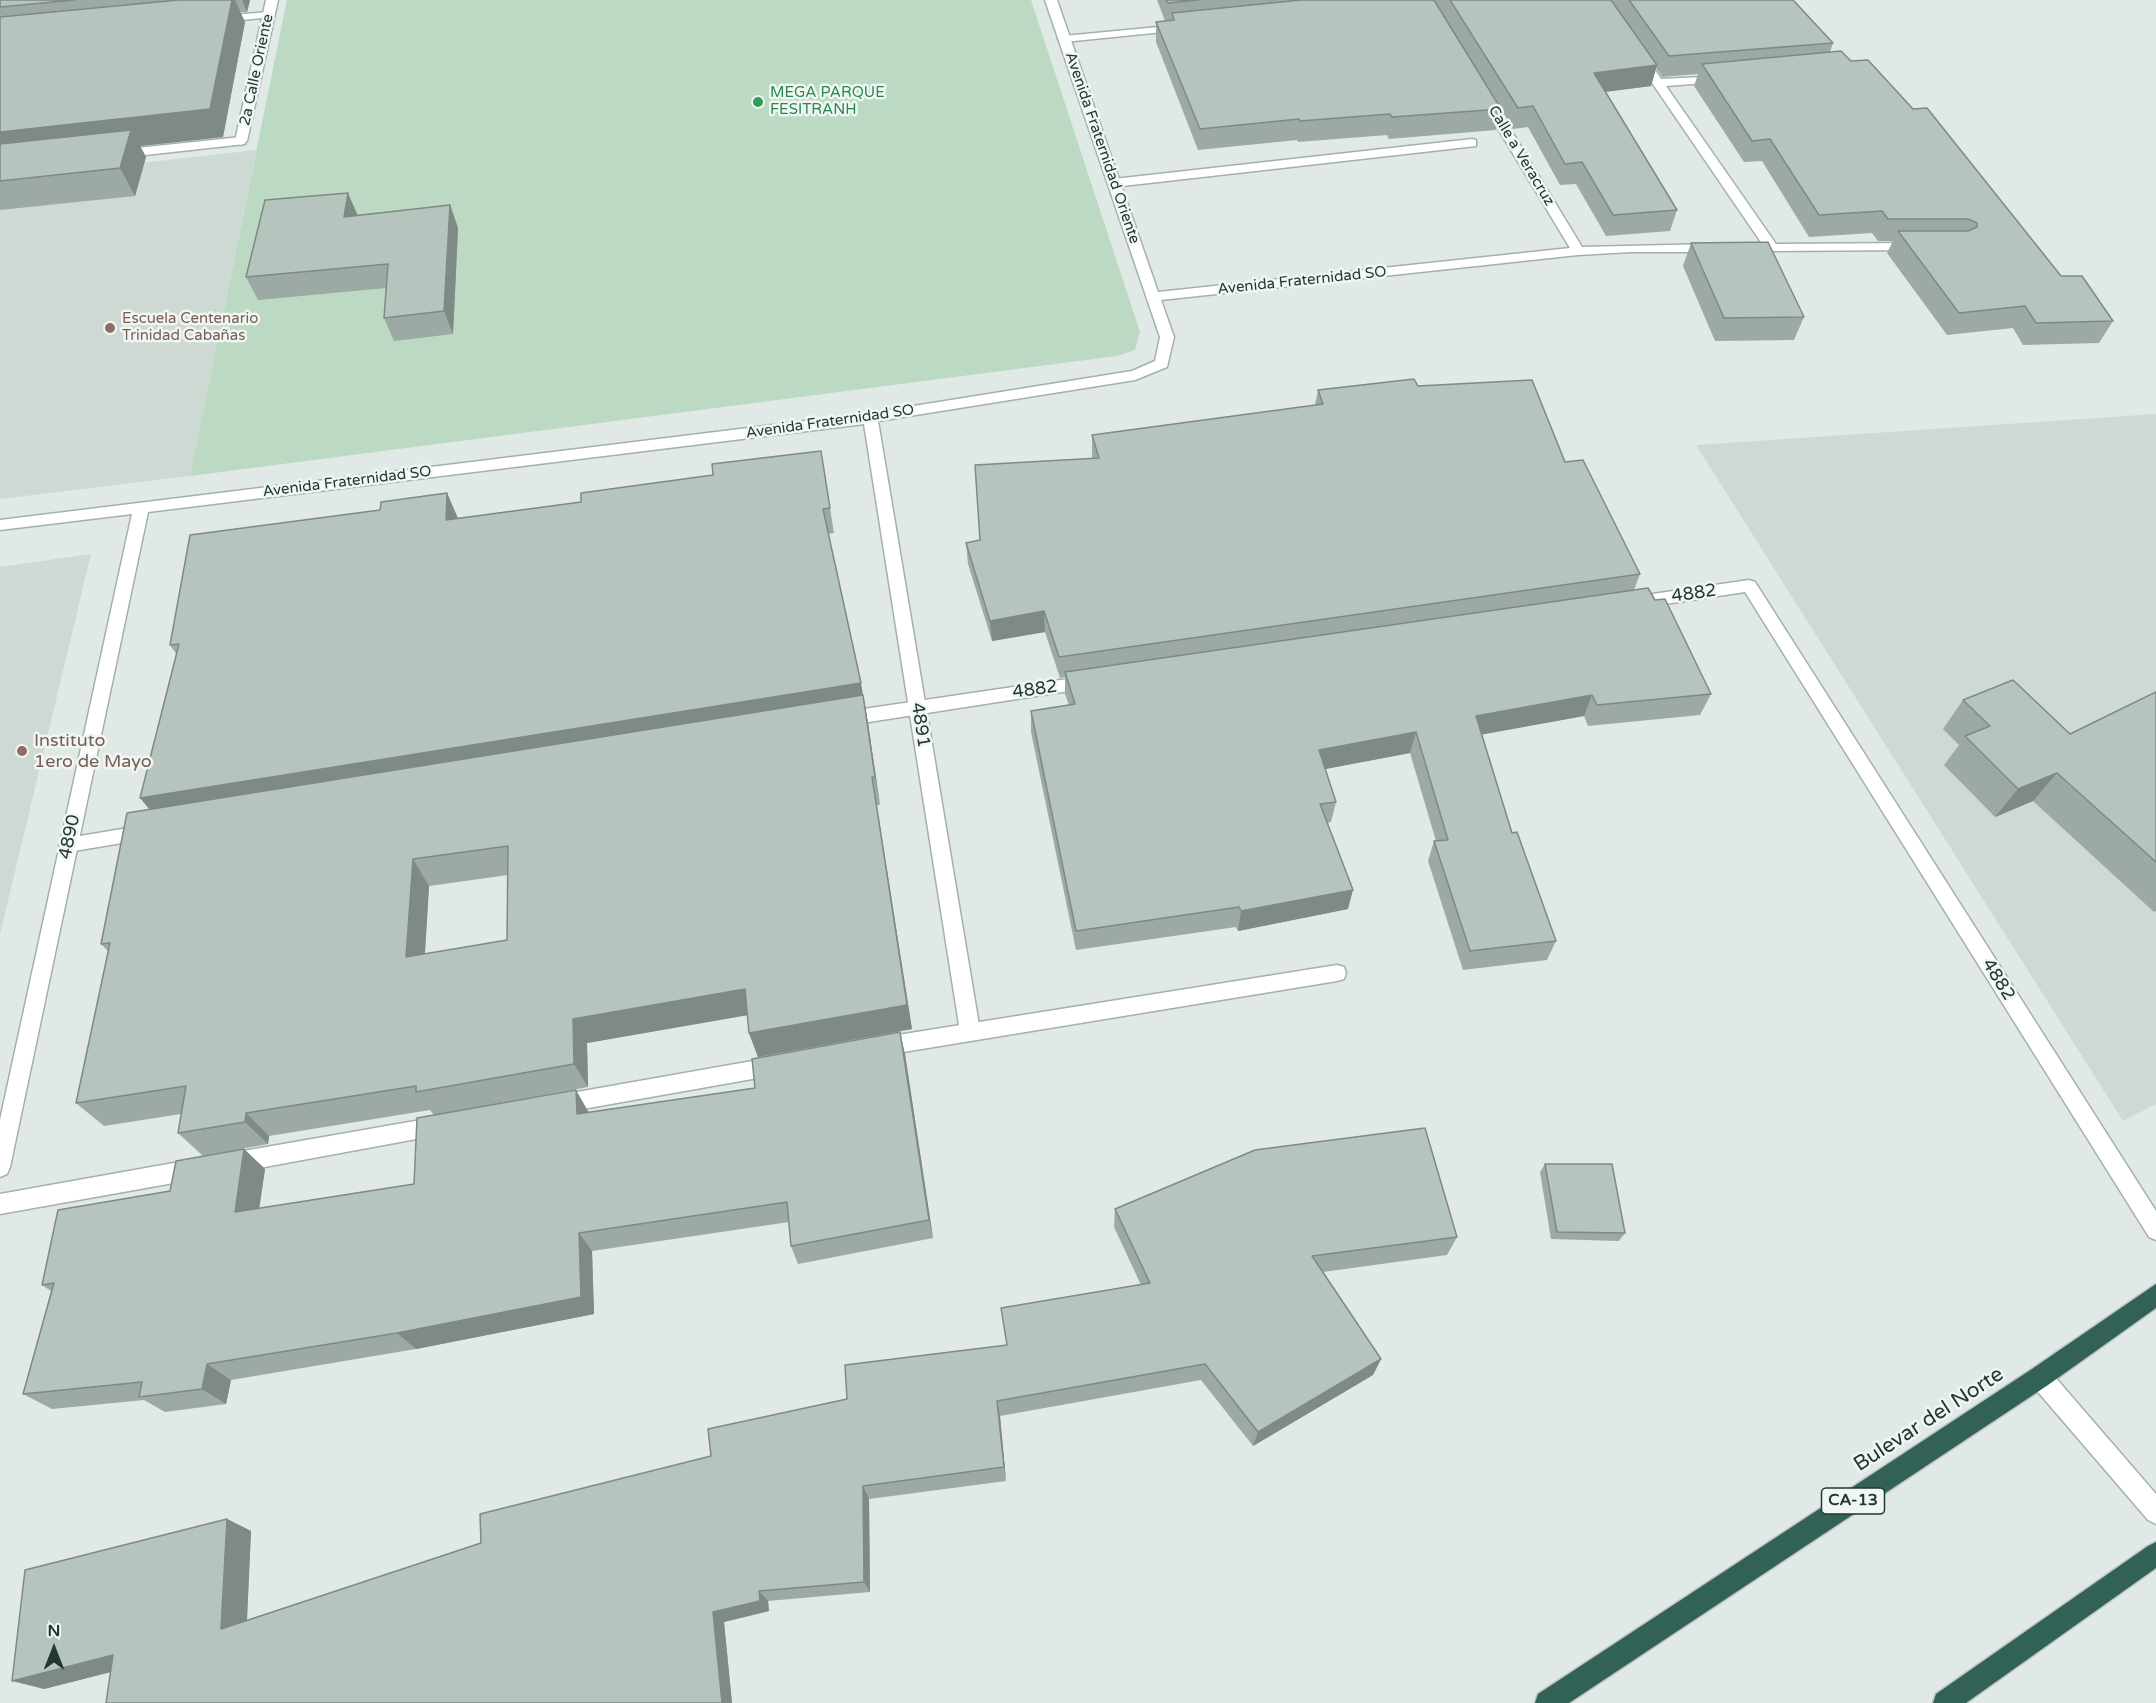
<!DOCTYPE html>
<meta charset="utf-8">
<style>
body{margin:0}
#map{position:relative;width:2156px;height:1703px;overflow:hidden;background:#e0e9e5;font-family:"Varela Round",sans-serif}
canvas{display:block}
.north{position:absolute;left:24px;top:1619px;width:60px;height:60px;-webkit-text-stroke:4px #f0f6f3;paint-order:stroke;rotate:0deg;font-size:16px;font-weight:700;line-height:24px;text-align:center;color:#233832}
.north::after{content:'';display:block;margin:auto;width:21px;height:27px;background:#233832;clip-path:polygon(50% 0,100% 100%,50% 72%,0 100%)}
</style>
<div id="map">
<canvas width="2156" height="1703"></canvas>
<div class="north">N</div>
</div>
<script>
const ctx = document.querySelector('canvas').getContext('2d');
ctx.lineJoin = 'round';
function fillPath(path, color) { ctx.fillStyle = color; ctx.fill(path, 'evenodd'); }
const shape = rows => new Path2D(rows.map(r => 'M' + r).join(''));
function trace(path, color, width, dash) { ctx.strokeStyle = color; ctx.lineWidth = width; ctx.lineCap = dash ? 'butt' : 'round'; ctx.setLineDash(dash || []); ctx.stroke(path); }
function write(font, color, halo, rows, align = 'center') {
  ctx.font = font + ' "Varela Round",sans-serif'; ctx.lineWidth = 5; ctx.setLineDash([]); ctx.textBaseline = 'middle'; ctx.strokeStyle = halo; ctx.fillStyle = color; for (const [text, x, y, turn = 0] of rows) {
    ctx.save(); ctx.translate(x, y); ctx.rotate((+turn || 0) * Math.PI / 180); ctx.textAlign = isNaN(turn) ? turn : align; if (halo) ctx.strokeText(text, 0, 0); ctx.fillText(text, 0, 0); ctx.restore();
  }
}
const built = shape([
 [256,150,190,476,0,499,0,179],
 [2156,414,2156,1104,2123,1121,1696,445],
 [91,554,0,934,0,567]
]);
const green = shape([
 [287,0,1031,0,1140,332,1135,350,1117,356,190,476]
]);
const lane = shape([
 [269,12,273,13,273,17,220,22,214,19,220,16,269,12],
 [1179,25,1183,26,1183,30,1064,42,1058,39,1064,36,1179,25],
 [1641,55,1645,56,1661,79,1723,76,1723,80,1719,82,1666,86,1776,244,1913,243,1920,247,1918,250,1767,251,1635,58,1641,55],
 [241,137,245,138,245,144,118,158,112,154,118,150,241,137],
 [1472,139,1476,140,1476,146,1114,187,1108,183,1114,179,1472,139],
 [1749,580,1755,582,2156,1211,2156,1240,2149,1237,1745,592,1632,609,1626,607,1624,603,1626,599,1632,597,1749,580],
 [1088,676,1094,678,1096,682,1094,686,1088,688,843,726,837,724,835,719,837,714,843,712,1088,676],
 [146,825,152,827,155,832,152,837,146,839,68,852,62,850,59,845,62,840,68,838,146,825],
 [1337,965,1344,967,1346,973,1344,979,1337,981,879,1056,872,1053,869,1047,872,1041,879,1038,1337,965],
 [775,1057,782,1060,785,1066,782,1072,775,1075,560,1113,553,1110,550,1104,553,1098,560,1095,775,1057],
 [438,1117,445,1119,448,1126,445,1133,438,1135,232,1173,225,1170,222,1163,225,1156,232,1153,438,1117],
 [196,1159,203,1162,206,1169,203,1176,196,1179,0,1214,0,1194,196,1159],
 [2040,1366,2048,1369,2156,1494,2156,1524,2148,1520,2032,1385,2029,1377,2032,1369,2040,1366]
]);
const street = shape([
 [266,0,278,0,247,141,241,145,235,141,266,0],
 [1045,0,1057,0,1158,292,1570,248,1480,99,1486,95,1492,99,1582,247,1713,244,1720,248,1713,252,1631,252,1578,255,1161,300,1174,337,1167,367,1135,380,878,421,980,1031,977,1037,970,1040,963,1037,960,1031,864,424,148,512,10,1167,7,1174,0,1177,0,1120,132,514,0,530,0,520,870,413,1132,371,1155,361,1160,337,1045,0]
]);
const highway = shape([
 [2156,1284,2156,1308,2048,1385,1569,1703,1535,1703,1538,1694,2032,1369,2156,1284],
 [2156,1542,2156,1568,1966,1703,1933,1703,1936,1694,2148,1546,2156,1542]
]);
const wall = shape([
 [0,0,250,0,247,12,240,12,245,22,223,137,140,146,146,157,135,196,0,210],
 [1157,0,1793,0,1833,43,1830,52,2061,276,2113,321,2099,343,2023,345,2013,328,1947,335,1887,253,1893,241,1878,241,1872,233,1809,237,1762,161,1744,162,1694,86,1698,74,1662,77,1656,68,1651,86,1605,92,1677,210,1670,231,1606,236,1576,184,1560,185,1528,127,1513,129,1501,109,1496,130,1389,139,1387,135,1298,142,1297,140,1198,150,1156,42,1156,22,1165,21],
 [450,205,458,228,453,334,394,341,384,318,386,288,258,300,246,277,357,215],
 [1691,243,1804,317,1794,340,1715,341,1683,266],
 [1418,386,1565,462,1640,574,1634,590,1655,600,1711,694,1700,715,1588,726,1584,716,1482,734,1512,833,1556,941,1547,960,1463,970,1428,861,1434,841,1436,841,1410,753,1325,769,1336,802,1331,822,1327,823,1348,909,1238,931,1236,927,1076,950,1031,732,1031,711,1069,705,1065,694,1065,677,1060,678,1045,632,992,641,968,564,966,543,980,540,1092,458,1092,435,1315,405,1318,390],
 [821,451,834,533,828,534,863,695,868,723,880,805,877,805,912,1029,758,1057,749,1033,748,1015,587,1043,588,1087,434,1115,430,1110,269,1136,268,1144,203,1156,178,1133,181,1114,104,1126,76,1103,108,951,101,944,149,810,177,655,170,645,380,510,447,493,458,518,581,502,713,475],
 [508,875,507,940,425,954,429,886],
 [2156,692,2156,911,2154,912,2033,801,1995,817,1944,765,1959,745,1943,729,1963,700,2070,734],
 [905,1054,933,1238,798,1264,791,1246,789,1222,592,1251,594,1314,416,1349,231,1380,226,1404,165,1412,144,1400,52,1409,23,1394,51,1291,42,1285,170,1191,244,1149,265,1169,259,1208,414,1184,588,1111,589,1112,755,1088],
 [1545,1164,1625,1233,1619,1241,1551,1239,1540,1172],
 [1115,1209,1457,1237,1447,1255,1323,1272,1381,1359,1373,1375,1253,1446,1201,1380,1000,1416,1006,1481,869,1499,870,1592,768,1601,769,1611,724,1622,732,1703,106,1703,111,1672,44,1689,227,1519,251,1531,247,1621,481,1543,711,1456,847,1399,1006,1345,1141,1285,1114,1227]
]);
const shadedWall = shape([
 [232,0,235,0,245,22,223,137,140,146,146,157,135,196,120,168,0,161,0,132],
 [242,0,250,0,247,12],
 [1657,65,1651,86,1588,94,1594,73],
 [348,193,358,216,344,217],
 [450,205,458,228,453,334,444,311],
 [447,493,458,519,446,520],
 [1044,611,1045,632,992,641,990,621],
 [861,683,865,707,159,821,140,798],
 [863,695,868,723,880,805,875,777],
 [1592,695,1584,716,1469,737,1476,716],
 [1416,732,1410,753,1315,771,1319,750],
 [2057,773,2033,801,1995,817,2018,789],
 [872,777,912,1029,758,1057,749,1033],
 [413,859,429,886,423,983,406,957],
 [1353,890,1348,909,1238,931,1241,911],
 [745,989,754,1014,587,1043,588,1087,574,1064,573,1019],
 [900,1032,905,1054,933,1238,929,1220],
 [576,1090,588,1111,589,1135,577,1114],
 [246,1113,269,1136,268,1144,245,1122],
 [244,1149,265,1169,256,1231,235,1212],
 [579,1233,592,1251,594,1314,416,1349,397,1333],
 [1381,1359,1373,1375,1253,1446,1258,1432],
 [207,1364,231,1380,226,1404,202,1389],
 [997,1401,1000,1416,1006,1481,1004,1467],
 [863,1486,869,1499,870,1592,864,1582],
 [227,1519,251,1531,246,1639,221,1629],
 [759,1591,768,1601,769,1611,724,1622,732,1703,722,1703,713,1612],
 [113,1655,142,1664,44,1689,12,1681]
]);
const building = shape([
 [0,0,74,0,0,7,0,0],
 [179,0,232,0,210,109,0,132,0,17,179,0],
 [1166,0,1198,0,1168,3,1166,0],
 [1301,0,1434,0,1501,109,1392,117,1390,114,1300,121,1299,119,1200,129,1156,22,1174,20,1172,13,1301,0],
 [1450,0,1611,0,1657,65,1594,73,1677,210,1613,215,1582,162,1565,164,1533,106,1518,108,1450,0],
 [1629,0,1793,0,1833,43,1669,56,1629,0],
 [1841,51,1851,61,1868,60,1913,109,1927,108,2061,276,2082,276,2113,321,2036,323,2025,306,1959,313,1898,231,1968,231,1977,227,1977,223,1968,219,1888,219,1882,211,1819,215,1770,139,1752,141,1702,64,1841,51],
 [131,130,120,168,0,181,0,144,131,130],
 [348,193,344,217,450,205,444,311,384,318,388,264,246,277,265,200,348,193],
 [1768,242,1804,317,1724,318,1691,243,1768,242],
 [1414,379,1418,386,1532,380,1565,462,1583,460,1640,574,1059,657,1044,611,990,621,966,543,980,540,975,465,1099,458,1092,435,1323,404,1318,390,1414,379],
 [821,451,830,508,823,509,861,683,140,798,179,644,170,645,190,535,380,510,381,502,447,493,446,520,581,502,581,493,713,475,712,464,821,451],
 [1648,588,1655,600,1665,599,1711,694,1597,705,1592,695,1476,716,1512,833,1517,832,1556,941,1470,951,1434,841,1448,840,1416,732,1319,750,1336,802,1320,804,1353,890,1241,911,1239,907,1076,931,1031,711,1075,704,1065,672,1648,588],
 [2013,680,2070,734,2156,692,2156,862,2057,773,2018,789,1965,736,1990,726,1963,700,2013,680],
 [863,695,875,777,872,777,907,1005,749,1033,745,989,573,1019,574,1064,416,1092,416,1086,246,1113,245,1122,178,1133,186,1086,76,1103,110,943,101,944,127,813,863,695],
 [508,846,507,940,406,957,413,859,508,846],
 [900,1032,929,1220,791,1246,787,1202,579,1233,581,1297,397,1333,207,1364,202,1389,139,1397,142,1382,23,1394,54,1283,42,1285,58,1210,170,1191,176,1161,244,1149,235,1212,414,1184,417,1118,576,1090,577,1114,755,1088,752,1059,900,1032],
 [1425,1128,1457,1237,1312,1256,1381,1359,1258,1432,1205,1364,997,1401,1004,1467,863,1486,864,1582,759,1591,760,1601,713,1612,722,1703,106,1703,113,1655,12,1681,25,1570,227,1519,221,1629,481,1543,480,1514,711,1456,708,1429,847,1399,845,1365,1007,1345,1001,1308,1150,1283,1115,1209,1255,1150,1425,1128],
 [1545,1164,1612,1164,1625,1233,1557,1232,1545,1164]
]);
const markers = [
 [758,102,6,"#2e9e5b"],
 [110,328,6,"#8d6e63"],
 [22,751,6,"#8d6e63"]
];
const farStreetnames = [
 ["2a Calle Oriente",257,70,-78],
 ["Avenida Fraternidad Oriente",1102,148,71],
 ["Calle a Veracruz",1521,156,59],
 ["Avenida Fraternidad SO",1302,281,-6],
 ["Avenida Fraternidad SO",830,422,-8],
 ["Avenida Fraternidad SO",347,482,-7]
];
const farLeisurenames = [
 ["MEGA PARQUE",770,93],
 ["FESITRANH",770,110]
];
const farEducationnames = [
 ["Escuela Centenario",122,319],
 ["Trinidad Cabañas",122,336]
];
const shields = [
 [1853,1501,63]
];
const shieldNames = [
 ["CA-13",1853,1501]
];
const streetNames = [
 ["4882",1694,594,-8],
 ["4882",1035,690,-8],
 ["4891",920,725,81],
 ["4890",70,837,-78],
 ["4882",1998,980,58]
];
const educationNames = [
 ["Instituto",34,741],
 ["1ero de Mayo",34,762]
];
const nearStreetnames = [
 ["Bulevar del Norte",1929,1420,-33]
];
fillPath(built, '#ced9d4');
fillPath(green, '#bbd9c3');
trace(lane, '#a4b0ac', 3);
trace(street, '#a4b0ac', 3);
trace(highway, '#bdc3c2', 3);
fillPath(lane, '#fff');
fillPath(street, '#fff');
fillPath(highway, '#316157');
fillPath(wall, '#9da9a3');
fillPath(shadedWall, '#7f8985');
fillPath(building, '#b6c4be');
trace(building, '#7f8985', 1.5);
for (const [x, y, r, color] of markers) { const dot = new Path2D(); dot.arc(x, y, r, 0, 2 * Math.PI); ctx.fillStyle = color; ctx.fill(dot); trace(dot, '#f0f6f3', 2); }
write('15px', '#233832', '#f0f6f3', farStreetnames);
write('15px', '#27864d', '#f0f6f3', farLeisurenames, 'left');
write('15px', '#785e54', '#f0f6f3', farEducationnames, 'left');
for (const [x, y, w] of shields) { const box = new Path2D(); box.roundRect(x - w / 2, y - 13, w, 26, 4.5); ctx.fillStyle = '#f0f6f3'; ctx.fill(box); trace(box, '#233832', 1.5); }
write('bold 16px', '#233832', null, shieldNames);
write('18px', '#233832', '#f0f6f3', streetNames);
write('18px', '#785e54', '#f0f6f3', educationNames, 'left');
write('21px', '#233832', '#f0f6f3', nearStreetnames);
</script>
